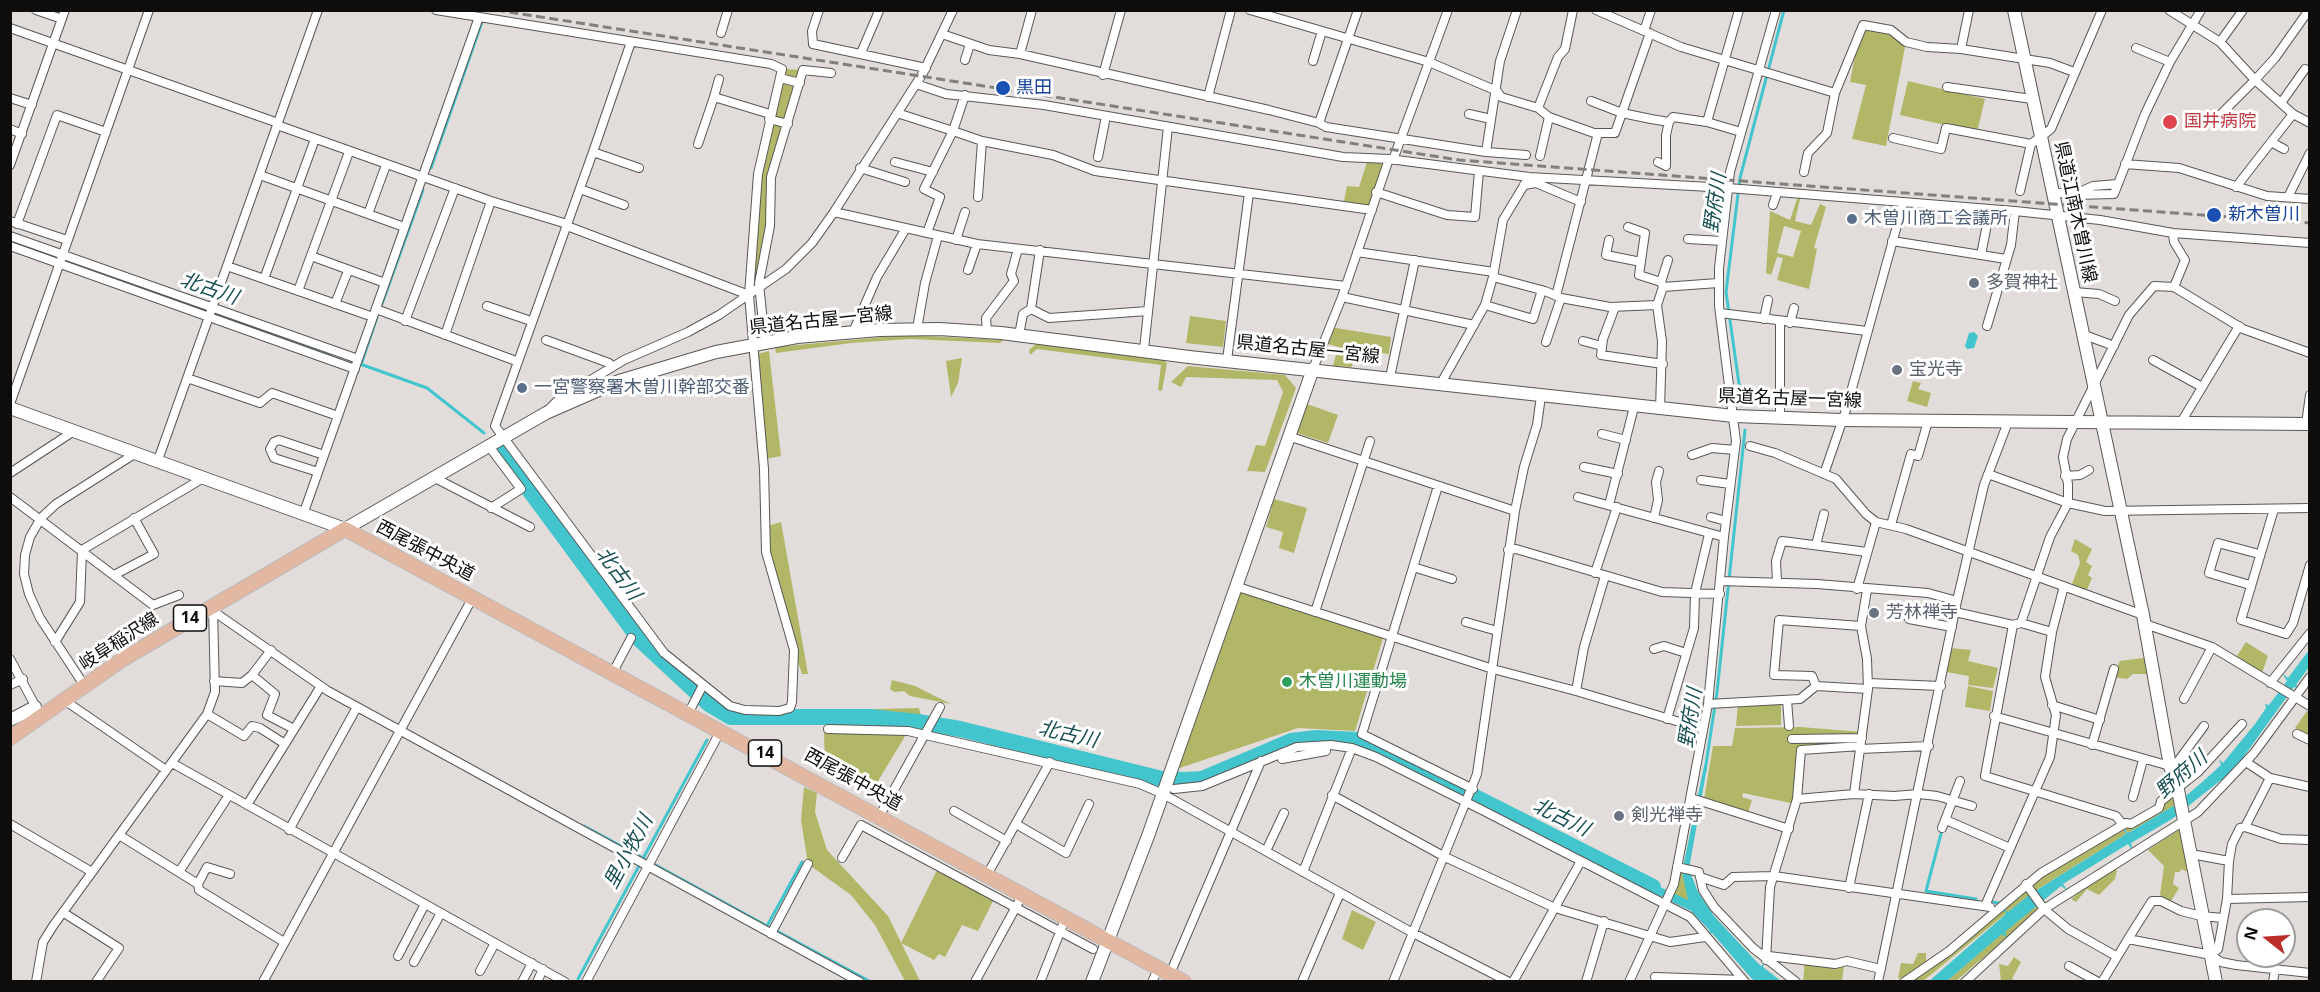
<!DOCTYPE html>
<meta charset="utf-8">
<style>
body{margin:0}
#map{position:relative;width:2320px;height:992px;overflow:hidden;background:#e2ddda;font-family:"Open Sans",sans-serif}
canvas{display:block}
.frame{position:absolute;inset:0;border:12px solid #0e0d0c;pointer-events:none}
.north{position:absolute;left:2236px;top:908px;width:60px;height:60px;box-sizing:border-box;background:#fff;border:2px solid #9f9e9e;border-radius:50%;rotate:287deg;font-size:16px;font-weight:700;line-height:24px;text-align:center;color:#0e0d0c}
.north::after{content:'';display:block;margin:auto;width:21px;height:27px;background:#bc2e29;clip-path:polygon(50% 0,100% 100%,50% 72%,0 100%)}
</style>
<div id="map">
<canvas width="2320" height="992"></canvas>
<div class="frame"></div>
<div class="north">N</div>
</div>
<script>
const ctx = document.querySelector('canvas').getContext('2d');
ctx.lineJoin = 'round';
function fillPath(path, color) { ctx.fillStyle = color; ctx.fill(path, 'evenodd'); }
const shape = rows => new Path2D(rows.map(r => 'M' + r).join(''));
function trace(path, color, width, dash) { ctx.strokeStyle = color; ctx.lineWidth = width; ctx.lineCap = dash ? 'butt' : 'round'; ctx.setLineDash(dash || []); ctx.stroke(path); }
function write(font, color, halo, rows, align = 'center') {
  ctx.font = font + ' "Open Sans","Noto Sans JP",sans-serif'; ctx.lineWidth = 6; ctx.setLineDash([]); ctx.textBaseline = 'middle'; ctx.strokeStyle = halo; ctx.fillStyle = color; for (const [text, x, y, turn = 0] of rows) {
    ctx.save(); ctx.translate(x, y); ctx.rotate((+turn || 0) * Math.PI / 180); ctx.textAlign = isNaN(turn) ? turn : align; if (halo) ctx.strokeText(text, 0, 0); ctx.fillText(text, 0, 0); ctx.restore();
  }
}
const green = shape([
 [1891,30,1906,42,1886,146,1852,139,1866,85,1850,82,1860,31],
 [782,69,803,70,771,177,770,226,759,283,749,295,758,174],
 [1908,81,1985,99,1977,132,1900,115],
 [1367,162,1387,164,1373,208,1344,201,1347,186,1359,187],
 [1801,195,1795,221,1811,225,1820,204,1826,207,1814,248,1817,249,1809,289,1777,280,1783,258,1777,257,1771,275,1766,273,1770,211,1790,220,1797,199],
 [1784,226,1801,231,1793,257,1777,253],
 [1190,316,1226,321,1223,347,1186,343],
 [1330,327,1391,337,1389,354,1354,349,1352,367,1333,366,1338,347,1324,343],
 [906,335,1003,340,1000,343,910,339,851,343,776,353,775,347],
 [1036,344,1162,359,1167,363,1162,391,1158,390,1161,365,1037,349,1030,355,1029,350],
 [769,351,781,456,766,459,753,355],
 [962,358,958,383,951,397,946,361],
 [1188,366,1285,375,1296,388,1265,472,1247,471,1256,445,1265,446,1283,392,1277,380,1186,377,1181,387,1171,382],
 [1913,381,1921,383,1918,389,1931,393,1927,407,1907,401],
 [1307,404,1338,415,1328,443,1297,433],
 [1274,499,1307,508,1294,553,1279,548,1283,532,1266,527],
 [781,522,808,674,802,674,772,579,764,527],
 [2075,539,2092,549,2086,562,2092,566,2088,575,2092,578,2085,594,2070,589,2080,563,2078,555,2071,551],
 [1238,587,1384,635,1355,731,1298,728,1171,771],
 [2246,642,2268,656,2262,673,2237,656],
 [1950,648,1971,650,1968,661,1998,668,1993,688,1968,685,1969,676,1946,672],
 [2150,657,2148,674,2133,674,2127,679,2112,677,2120,661],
 [892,680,915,686,951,704,910,696,904,691,894,692,890,689],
 [1968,686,1993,691,1990,711,1965,707],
 [1738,704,1781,705,1781,725,1736,726],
 [919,708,921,716,835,714,835,710],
 [2307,711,2309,713,2309,734,2295,728],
 [1800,727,1862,732,1861,746,1801,750,1795,804,1743,793,1742,797,1752,800,1748,813,1704,799,1713,746,1732,746,1735,728],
 [824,731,907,733,872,791,825,769],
 [804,787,817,793,815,812,827,850,888,916,920,981,905,981,875,925,851,895,808,864,801,820],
 [2173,795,2175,805,2128,833,2123,828,2126,834,2035,891,2033,881],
 [2180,829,2188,872,2181,869,2180,872,2175,872,2173,884,2179,888,2171,901,2160,895,2164,866,2148,850],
 [2109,869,2117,870,2115,879,2099,895,2087,889,2076,902,2071,899],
 [937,870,995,897,978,931,962,925,945,957,939,954,934,960,901,943],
 [1679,870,1682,872,1689,899,1687,901,1673,895],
 [2026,891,2029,895,1923,981,1904,981,1906,980,1898,978,1901,963,1913,964,1918,953,1926,953,1926,967],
 [2036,904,2037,912,1956,981,1946,982],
 [1352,910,1376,922,1363,950,1342,939],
 [2014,957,2021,962,2012,979,2017,981,2001,981,1999,964,2008,966],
 [1805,960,1844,966,1842,981,1803,982]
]);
const water = shape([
 [1974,332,1978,336,1974,348,1967,349,1965,346,1969,333],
 [2309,650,2309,667,2296,685,2301,689,2294,687,2242,759,2223,779,2225,784,2221,780,2172,819,2131,843,2133,851,2128,844,2063,884,2068,891,2061,886,2005,932,2007,938,2002,934,1947,981,1928,982,2006,914,2002,908,2008,912,2029,895,2126,834,2122,827,2128,833,2175,805,2200,784,2221,765,2219,759,2223,763,2255,724,2266,708,2265,704,2269,705,2287,681,2282,673,2288,678],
 [1704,766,1707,767,1689,869,1698,892,1714,916,1754,959,1761,966,1765,962,1763,967,1781,981,1756,981,1752,979,1712,933,1708,934,1710,931,1691,911,1631,882,1634,875,1688,900,1682,872]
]);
const stream = shape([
 [431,168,482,22],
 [10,241,31,248],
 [63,259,331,354],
 [382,304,423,190],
 [349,360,427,388,484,433],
 [361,365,377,317],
 [1742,405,1726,292,1740,178,1784,10],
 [1705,771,1717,692,1745,430],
 [584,826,645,859],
 [1942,830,1926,891,1976,899],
 [652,863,767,926,802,862],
 [1992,902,1999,903],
 [775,930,871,982],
 [578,979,707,740]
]);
const river = shape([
 [499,449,640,640,709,704,731,717,870,717,918,722,960,729,1162,779,1185,780,1202,779,1291,741,1316,738,1358,740,1378,748,1653,887]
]);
const street = shape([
 [36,10,62,19],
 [436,10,771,64,782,69,758,174,749,295,764,469,766,552,794,650,792,702,790,708,779,711,745,710,730,706,664,653,495,426,593,152,639,168],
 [819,10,812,31,813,44,926,68],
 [1250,10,1429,62,1497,91,1501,97,1538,108,1549,117,1594,133,1615,133,1650,33],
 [1596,10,1681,47,1835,93],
 [2169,10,2220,42,2255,80,2293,114,2310,123],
 [10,28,278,123],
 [1644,31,1651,10],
 [721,33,728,10],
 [942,34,989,50,1020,54,1269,110,1319,123,1326,127,1486,152,1526,155],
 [2220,42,2243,10],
 [2136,48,2170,62],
 [1961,49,1969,10],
 [861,53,879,11,877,10],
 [1020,54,1032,10],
 [965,60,970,44],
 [1313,61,1322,31],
 [1103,75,1121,10],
 [780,78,800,83],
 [916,84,946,94,1044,105,1343,157,1389,159,1529,177,1728,188,2015,211,2100,220,2173,233,2310,243],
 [1947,87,2032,99],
 [714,97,719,79],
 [1208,97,1231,10],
 [10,98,32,105],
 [1591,101,1622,113,1651,119,1669,122,1673,117,1707,122,1741,132],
 [2281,103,2305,69],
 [1538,108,1558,57,1565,49,1573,10],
 [897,113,953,131,965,95],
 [1469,114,1491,119],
 [2209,114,2217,118,2255,80,2275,58,2309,10],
 [769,119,788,124],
 [1707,122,1739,10],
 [1319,123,1358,10],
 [277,125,491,201,567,224],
 [10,129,22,134],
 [1893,138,1941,149,1946,128,2031,144],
 [2271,142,2284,149],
 [698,144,714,97,770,114],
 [593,152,631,42],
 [1486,152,1500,61,1517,10],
 [1540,156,1549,117],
 [1098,157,1106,116],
 [1393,160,1448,10],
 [895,162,933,172],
 [1658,162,1666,166,1666,135,1669,122],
 [2125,164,2179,168,2267,196,2310,199],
 [10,165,65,10],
 [860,168,905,182],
 [1804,172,1808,153,1827,133,1835,93,1863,25,1891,30,1906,42,1927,47,1961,49,2050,63,2074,72],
 [260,175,404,227],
 [1524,185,1536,183,1581,202],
 [2236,187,2293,114],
 [580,189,624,205],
 [2020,191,2031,144,2051,129,2102,10],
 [1376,192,1447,215,1475,217,1479,171],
 [2053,192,2073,195,2093,186,2118,184,2145,114,2170,62,2201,10],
 [2075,195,2114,194,2118,184],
 [978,197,982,141],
 [2288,197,2310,153],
 [1773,205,1777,193],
 [834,212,977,244,1346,286],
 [368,214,386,165],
 [10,221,67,240],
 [17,224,57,115,106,132],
 [567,226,749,295],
 [1628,227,1645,233,1639,275,1661,282,1663,287],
 [927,233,940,197,924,189,953,131,982,141,1053,155,1095,171,1372,210],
 [2173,233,2174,242,2185,260,2174,287],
 [10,236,358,359],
 [1688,239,1722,241],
 [956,240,965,212],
 [1609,240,1606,255,1641,262],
 [1892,241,1981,255,1990,209],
 [10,246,355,369],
 [1357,252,1494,272],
 [1981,255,2006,259],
 [311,256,385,283],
 [227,266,373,317],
 [968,270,977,244],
 [1493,277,1545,291,1561,298,1610,307,1657,305],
 [264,279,315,139],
 [1661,282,1668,260],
 [298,291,349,152],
 [2074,292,2099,294,2115,301],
 [1556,296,1598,133],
 [1342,297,1474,325],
 [335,304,348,271],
 [1485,305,1533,319,1542,290],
 [487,306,531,321],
 [1615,307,1603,339,1601,355,1663,364],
 [376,309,516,361],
 [1031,309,1049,318,1148,311],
 [1720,313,1867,331],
 [1764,319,1768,300],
 [405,321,455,188],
 [1780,322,1780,418],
 [1790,323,1794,308],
 [1987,326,2011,245,2015,211],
 [917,329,925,283,938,236],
 [853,332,877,277,905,230],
 [987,332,986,318,1014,281,1011,274,1018,249],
 [2082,334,2114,346],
 [445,335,491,201],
 [1019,335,1023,314,1031,309,1040,250],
 [546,340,609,363,611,368],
 [1583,341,1602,346],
 [1546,342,1561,298],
 [765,343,759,283,770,226,771,177,803,70,831,73],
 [1144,349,1168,127],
 [1227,360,1249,193],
 [2153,360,2202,387],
 [1313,369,1342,297,1389,159],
 [1390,377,1415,260],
 [187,378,260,403,272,393,338,416],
 [1440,385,1485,305,1493,277,1503,220,1529,177],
 [10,404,149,10],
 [548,410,559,399,624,360,688,332,719,315,786,269,812,243,834,212,923,73,953,10],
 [1660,410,1662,341,1657,305,1663,287,1718,283],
 [2180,424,2239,326],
 [2306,424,2310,395],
 [1602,434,1626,440],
 [1291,437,1515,511],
 [488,445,521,489,491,508],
 [1750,446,1775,453,1836,479,1866,514,1876,522,1906,529,2143,615],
 [1692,455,1712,448,1735,450],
 [158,460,318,10],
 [1584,467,1618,474],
 [318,472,274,458,270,449,274,442,279,440,324,455],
 [10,473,74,431],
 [1824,474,1846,410,1903,204],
 [1988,474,2068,503,2105,511,2310,508],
 [2065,476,2080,475,2089,470],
 [433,477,530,527],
 [1701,480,1730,484],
 [1438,486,1362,734,1473,789],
 [10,497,153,605,179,595],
 [1578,497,1724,537],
 [1609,505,1634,407],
 [2274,509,2241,620,2286,634,2293,623,2310,565],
 [304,512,479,17],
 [1711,517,1726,521],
 [1654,518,1658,500,1656,482,1659,471],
 [1891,525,1911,454,1918,456,1928,421],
 [1816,545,1824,514],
 [1508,550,1516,549,1662,592,1720,594],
 [1413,567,1452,579],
 [1595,573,1617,507],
 [116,574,154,554,134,518],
 [1720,581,1817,584,1928,593,1957,601],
 [1777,581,1776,561,1782,541,1867,552],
 [2250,585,2209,573,2218,543,2259,554],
 [1238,587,1493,669,1576,691,1703,729],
 [1857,589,1876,522],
 [213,611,328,691,860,982],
 [1315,612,1370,441],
 [1955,612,2013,625,2021,623,2050,537,2068,503,2068,484,2063,457,2067,439,2129,315,2154,286,2174,287,2243,329,2310,353],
 [1909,619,1952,627],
 [1466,622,1497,631],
 [2021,623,2052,632],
 [2145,624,2212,647,2310,706],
 [2013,625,1985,776,2116,816,2123,825],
 [55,642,80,602,82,550,205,477],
 [1654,649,1664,646,1686,653],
 [10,659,38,711],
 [613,672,631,638],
 [252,675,275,694,267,715,294,729],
 [214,681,242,683,252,675,271,650],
 [1868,683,1941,686],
 [2270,683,2310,633],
 [10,685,23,679],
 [84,685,40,618,29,594,24,574,25,555,30,537,41,518,56,504,136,453],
 [1816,686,1812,676,1774,675,1779,620,1861,626],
 [1576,691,1584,647,1605,576],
 [2184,699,2212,647],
 [64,700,166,770],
 [1787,700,1789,726],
 [1708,704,1800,699,1816,686,1868,689],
 [2052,705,2100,720],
 [689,712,703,685],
 [207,714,244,736,252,726,260,728,285,744],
 [1994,716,2170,766,2176,764,2204,726],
 [1667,719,1694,628,1695,593,1709,534],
 [828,729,908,731,1140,784,1163,794,1413,933,1509,982],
 [2297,734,2310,740],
 [1792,739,1862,738],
 [2092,745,2114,669],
 [1860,749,1929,746],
 [1282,759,1326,751],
 [2246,762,2270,778],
 [172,763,565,982],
 [1174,789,1202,786,1297,747,1331,745,1352,748],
 [1854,794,1868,689,1867,659,1861,626,1867,590],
 [1332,795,1445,857,1555,908,1670,942,1705,937],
 [2133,797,2143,760],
 [1691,798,1789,829],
 [1797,799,1801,750,1861,746],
 [247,805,321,686],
 [954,811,1007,841],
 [1652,812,1689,813],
 [880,815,940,707],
 [1946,820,2010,848],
 [10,824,92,872],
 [1016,824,1066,853,1089,804],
 [2245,827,2270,778,2310,787],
 [1942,828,1960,781],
 [289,830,357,707],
 [119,835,198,884,199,890,284,942],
 [1266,851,1284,813],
 [2191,854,2229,861],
 [842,858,861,825,1093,949],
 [1677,867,1699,872,1703,890,1714,907,1753,948,1796,982],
 [179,872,229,795],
 [1303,872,1352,748,1376,757,1480,809,1690,917,1745,982],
 [987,875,1050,762],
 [1700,877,1724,885,1733,877,1774,876,1990,907],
 [198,884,207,867,230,874],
 [2026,884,2044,909,2068,929,2116,956],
 [1849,888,1869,794],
 [2227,899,2310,897],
 [1985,906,2050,757,2056,715,2045,677,2052,632,2064,586],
 [64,913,119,948,96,982],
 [771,934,808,864],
 [2128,939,2152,901,2161,901,2181,911,2201,916,2223,918],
 [2211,955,2221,962,2236,965,2310,973],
 [398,956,425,904],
 [1769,956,1835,964,1847,961,1881,969],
 [1766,960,1770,887,1797,799,1854,794,1894,796,1919,794,1937,796,1972,806],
 [414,962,441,913],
 [2069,966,2098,982],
 [480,971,495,943],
 [1170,974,1261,761],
 [1655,977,1743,980],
 [1041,980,1066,917],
 [36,982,43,942,53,926,207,714,215,692,213,608],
 [263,982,473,597],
 [522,982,532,963],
 [537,982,543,969],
 [586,982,721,730],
 [975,982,1023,894],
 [1152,982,1159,967],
 [1302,982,1340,893],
 [1393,982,1477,774,1515,511,1524,467,1537,425,1541,396],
 [1513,982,1581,861],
 [1586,982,1604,921],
 [1629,982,1674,884,1708,704,1724,537,1736,441,1719,306,1719,268,1730,172,1776,10],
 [1878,982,1957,601,1984,485,2008,422],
 [1904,982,1949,951,2041,873,2126,823,2131,824,2159,808,2161,801,2198,772,2242,724],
 [1965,982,2044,909,2198,812,2254,753,2310,677],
 [2102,982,2128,939,2211,955,2218,949,2227,899,2229,861,2232,844,2240,828,2245,827,2281,839,2310,840],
 [2273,982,2275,970]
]);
const secondary = shape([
 [2014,10,2143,615,2170,766,2178,790,2216,982],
 [10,408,345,529,546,413,619,381,716,352,797,337,879,330,939,329,1001,333,1189,357,1734,416,1841,420,2310,424],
 [10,720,35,707],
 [1092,982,1148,836,1313,369]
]);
const primary = shape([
 [10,738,123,659,345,529,1184,982]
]);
const rail = shape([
 [496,10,1459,160,2310,223]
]);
const markers = [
 [1003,88,8,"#1a4fb4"],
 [2170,122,8,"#e0444e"],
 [2214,215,8,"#1a4fb4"],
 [1852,219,6,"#5c6f8a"],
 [1974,283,6,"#6b7280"],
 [1897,370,6,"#6b7280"],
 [522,388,6,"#5c6f8a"],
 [1874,613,6,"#6b7280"],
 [1287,682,6,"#2e9e5b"],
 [1619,816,6,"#6b7280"]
];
const shields = [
 [190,618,33],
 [765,753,33]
];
const shieldNames = [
 ["14",190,618],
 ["14",765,753]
];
const transitNames = [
 ["黒田",1016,88],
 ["新木曽川",2228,215]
];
const healthNames = [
 ["国井病院",2184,122]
];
const streetNames = [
 ["県道江南木曽川線",2075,212,78],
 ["県道名古屋一宮線",821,321,-6],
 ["県道名古屋一宮線",1308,350,6],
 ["県道名古屋一宮線",1790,399,2],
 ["西尾張中央道",425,551,28],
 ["岐阜稲沢線",119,642,-33],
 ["西尾張中央道",853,780,29]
];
const serviceNames = [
 ["木曽川商工会議所",1864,219],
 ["一宮警察署木曽川幹部交番",534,388]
];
const worshipNames = [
 ["多賀神社",1986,283],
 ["宝光寺",1909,370],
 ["芳林禅寺",1886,613],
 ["剣光禅寺",1631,816]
];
const leisureNames = [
 ["木曽川運動場",1299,682]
];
const waterNames = [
 ["野府川",1716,203,-82],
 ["北古川",209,289,19],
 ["北古川",618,574,53],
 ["野府川",1691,718,-81],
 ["北古川",1068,735,13],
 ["野府川",2182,775,-41],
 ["北古川",1561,818,26],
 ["里小牧川",629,852,-62]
];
fillPath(green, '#b2b768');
fillPath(water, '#43c5cd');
trace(stream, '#43c5cd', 3);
trace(river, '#43c5cd', 16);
trace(street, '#5a5754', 10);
trace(secondary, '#5a5754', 14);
trace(primary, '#bcbbbb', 16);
trace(street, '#fff', 8);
trace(secondary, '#fff', 12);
trace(primary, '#e2b8a2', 14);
trace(rail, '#827f7d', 3, [9, 4.5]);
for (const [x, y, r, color] of markers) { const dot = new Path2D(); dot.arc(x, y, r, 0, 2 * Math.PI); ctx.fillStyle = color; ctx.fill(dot); trace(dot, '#fff', 2); }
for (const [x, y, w] of shields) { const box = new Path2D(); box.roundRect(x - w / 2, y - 13, w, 26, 4.5); ctx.fillStyle = '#fff'; ctx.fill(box); trace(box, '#0e0d0c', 1.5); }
write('bold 16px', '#0e0d0c', null, shieldNames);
write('18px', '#164399', '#fff', transitNames, 'left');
write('18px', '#be3a42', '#fff', healthNames, 'left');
write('18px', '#0e0d0c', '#fff', streetNames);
write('18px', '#4e5e75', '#fff', serviceNames, 'left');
write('18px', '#5b616d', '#fff', worshipNames, 'left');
write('18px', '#27864d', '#fff', leisureNames, 'left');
write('italic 20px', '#195053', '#fff', waterNames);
</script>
